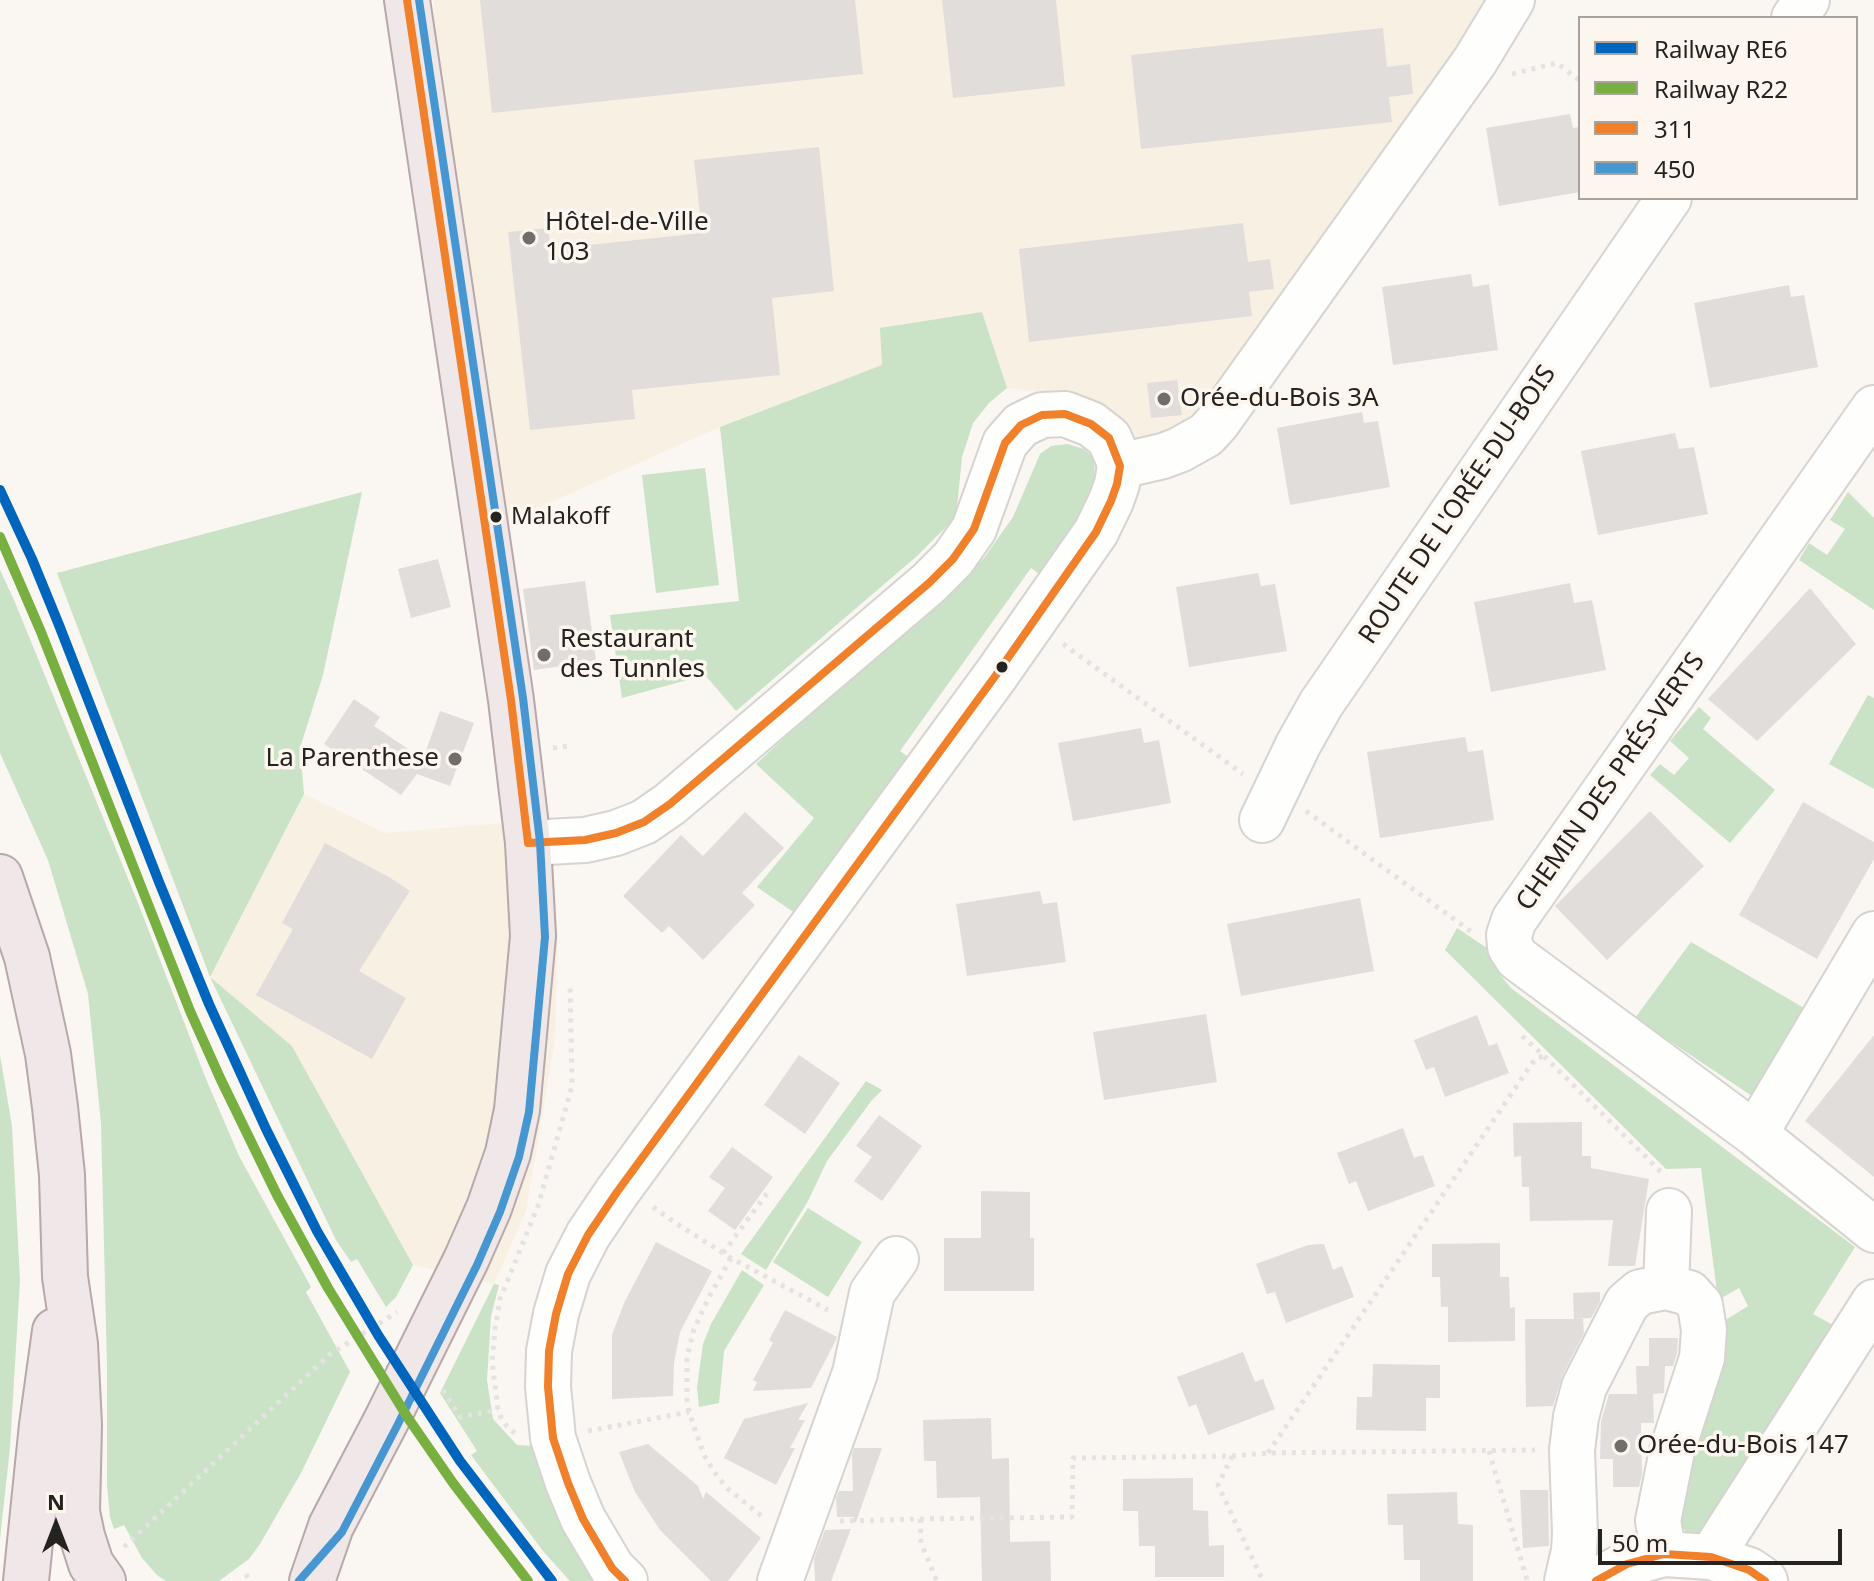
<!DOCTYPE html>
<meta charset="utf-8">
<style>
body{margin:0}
#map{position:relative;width:1874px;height:1581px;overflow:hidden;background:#faf6f2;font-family:"Noto Sans",sans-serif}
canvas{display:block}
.legend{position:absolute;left:1578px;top:16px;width:280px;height:184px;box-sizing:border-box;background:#fdf6ef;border:2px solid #a7a29c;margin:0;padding:10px 14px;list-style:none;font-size:24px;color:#252320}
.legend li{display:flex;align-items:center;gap:16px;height:40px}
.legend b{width:40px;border:2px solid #a7a29c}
.north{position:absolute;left:16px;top:1485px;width:80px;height:80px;-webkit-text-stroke:6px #fdf6ef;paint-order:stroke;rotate:0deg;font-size:22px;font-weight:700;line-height:32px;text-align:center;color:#252320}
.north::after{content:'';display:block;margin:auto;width:28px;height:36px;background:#252320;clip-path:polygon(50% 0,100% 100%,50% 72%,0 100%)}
.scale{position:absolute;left:1598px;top:1529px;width:244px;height:36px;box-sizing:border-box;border:4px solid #252320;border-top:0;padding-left:10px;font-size:24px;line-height:28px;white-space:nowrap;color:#252320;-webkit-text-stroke:6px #fdf6ef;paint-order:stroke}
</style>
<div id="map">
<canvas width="1874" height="1581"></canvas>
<ul class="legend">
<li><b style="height:10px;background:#0065bd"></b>Railway RE6</li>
<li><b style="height:10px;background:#78af41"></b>Railway R22</li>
<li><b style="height:10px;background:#f0802a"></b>311</li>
<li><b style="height:10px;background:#4696d2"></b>450</li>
</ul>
<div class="north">N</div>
<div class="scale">50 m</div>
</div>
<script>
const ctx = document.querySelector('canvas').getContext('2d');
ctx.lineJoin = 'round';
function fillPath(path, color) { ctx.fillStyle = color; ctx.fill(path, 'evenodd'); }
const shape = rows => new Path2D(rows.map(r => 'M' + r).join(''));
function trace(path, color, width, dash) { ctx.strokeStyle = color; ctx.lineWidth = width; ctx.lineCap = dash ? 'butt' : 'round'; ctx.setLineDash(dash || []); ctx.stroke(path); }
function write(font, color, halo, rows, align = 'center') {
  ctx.font = font + ' "Noto Sans",sans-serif'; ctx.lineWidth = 7; ctx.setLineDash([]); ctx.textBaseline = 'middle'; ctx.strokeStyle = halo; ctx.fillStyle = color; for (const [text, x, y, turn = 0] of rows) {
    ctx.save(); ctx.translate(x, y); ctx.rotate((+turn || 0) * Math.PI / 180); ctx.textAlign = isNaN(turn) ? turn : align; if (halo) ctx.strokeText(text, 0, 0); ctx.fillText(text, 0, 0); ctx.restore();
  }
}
const commercial = shape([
 [434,0,1499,0,1211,419,1121,453,1069,396,1007,388,981,312,883,365,720,427,504,523,436,334],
 [304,794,385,833,550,819,558,937,555,1040,526,1211,494,1284,413,1265,292,1046,210,977]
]);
const green = shape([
 [982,312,1007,388,989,403,973,423,962,457,956,517,917,556,736,711,705,675,622,698,610,615,739,601,720,427,882,365,880,328],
 [1067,444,1084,449,1094,458,1095,476,1091,496,1045,578,1031,568,900,751,918,764,799,916,757,887,814,818,756,764,830,696,926,617,984,558,1013,517,1040,454,1051,446],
 [705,468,719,585,656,593,642,475],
 [362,492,323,675,300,748,304,794,210,977,292,1046,413,1265,396,1297,386,1307,357,1259,351,1262,336,1240,210,977,57,573],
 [1848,492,1874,518,1874,610,1799,560,1809,543,1827,555,1845,529,1830,520],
 [0,570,14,600,138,903,206,1079,239,1156,311,1287,306,1292,350,1372,301,1473,260,1544,249,1559,219,1581,166,1581,157,1575,142,1558,124,1525,114,1529,110,1517,107,1485,107,1366,101,1123,88,994,48,860,0,753],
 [1868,695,1874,698,1874,789,1829,764],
 [1699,707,1711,718,1703,729,1775,790,1730,843,1650,775,1660,764,1674,775,1689,758,1670,741],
 [1457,928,1490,950,1496,970,1511,988,1855,1247,1813,1314,1846,1332,1738,1495,1697,1536,1690,1536,1683,1528,1679,1518,1727,1329,1724,1321,1748,1306,1739,1288,1718,1300,1701,1168,1666,1169,1445,950],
 [1691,942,1804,1008,1752,1096,1635,1018],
 [0,1055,12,1126,20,1280,10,1448,0,1539],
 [866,1081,882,1090,872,1100,827,1161,808,1201,766,1270,741,1254],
 [808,1208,862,1242,828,1297,773,1262],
 [742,1270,764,1285,724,1351,719,1403,699,1407,697,1387,703,1344,711,1324],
 [494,1284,499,1285,491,1316,487,1380,493,1419,517,1445,537,1446,603,1581,570,1581,543,1551,471,1455,477,1451,440,1393]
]);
const building = shape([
 [480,0,855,0,863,74,492,113],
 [942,0,1056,0,1065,86,953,98],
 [1383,28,1387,67,1410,64,1413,94,1389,97,1392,122,1141,149,1131,55],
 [1570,114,1573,128,1580,127,1580,192,1499,206,1486,128],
 [819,147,834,291,772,298,780,375,632,390,635,419,530,430,508,232,548,228,551,249,702,233,694,160],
 [1243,223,1248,262,1270,259,1274,289,1249,292,1252,316,1029,342,1019,249],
 [1471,274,1473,287,1489,284,1498,350,1393,365,1382,287],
 [1789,285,1791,297,1804,295,1818,367,1710,388,1694,303],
 [1177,380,1182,415,1151,418,1147,383],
 [1362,412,1364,423,1378,421,1390,487,1290,505,1277,428],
 [1675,433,1679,449,1694,447,1708,514,1598,535,1581,451],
 [438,559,451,607,411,618,398,569],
 [1258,573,1261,586,1275,584,1287,651,1189,667,1176,587],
 [585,581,596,661,534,670,523,589],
 [1570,583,1574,603,1592,600,1606,670,1491,692,1474,602],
 [1810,588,1856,644,1757,741,1708,699],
 [354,699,380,717,374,726,423,759,440,711,474,723,450,786,417,774,401,795,324,744],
 [1141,728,1144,743,1159,740,1171,803,1073,821,1058,743],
 [1465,737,1468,752,1483,750,1494,820,1380,838,1367,752],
 [1803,802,1874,842,1874,859,1817,959,1739,915],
 [1650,811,1704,866,1607,960,1555,906],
 [745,812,784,848,742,893,755,905,703,960,669,926,662,933,623,896,681,835,703,856],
 [325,843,389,877,410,891,359,971,406,998,372,1059,256,995,293,929,282,923],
 [1040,891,1043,904,1057,902,1066,962,967,976,956,904],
 [1360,898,1374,971,1241,996,1227,924],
 [1206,1014,1217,1082,1104,1100,1093,1032],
 [1477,1015,1489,1046,1497,1043,1509,1073,1445,1097,1434,1067,1426,1070,1414,1040],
 [1874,1035,1874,1177,1805,1121],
 [799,1055,840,1083,805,1134,764,1105],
 [879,1115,922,1146,882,1201,854,1181,872,1157,856,1146],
 [1582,1122,1582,1156,1591,1156,1591,1168,1649,1179,1635,1266,1608,1266,1613,1220,1530,1221,1529,1187,1522,1187,1521,1156,1514,1157,1513,1123],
 [1403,1128,1414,1158,1423,1155,1435,1186,1368,1211,1356,1181,1349,1184,1337,1153],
 [732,1147,773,1177,735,1230,708,1211,725,1188,709,1177],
 [981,1191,1030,1192,1030,1238,1034,1238,1034,1291,944,1291,944,1238,981,1238],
 [656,1242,712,1271,680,1332,674,1363,673,1396,612,1399,612,1335,624,1303],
 [1500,1243,1500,1277,1509,1277,1510,1308,1515,1307,1515,1341,1448,1342,1448,1307,1441,1307,1440,1277,1432,1277,1432,1244],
 [1324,1244,1333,1270,1342,1266,1354,1297,1286,1323,1275,1292,1267,1294,1256,1264,1308,1245],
 [1600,1292,1600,1302,1591,1318,1574,1319,1573,1293],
 [785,1310,837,1337,836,1340,811,1388,753,1391,757,1382,753,1380,773,1343,769,1340],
 [1525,1319,1583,1319,1584,1333,1562,1376,1553,1406,1526,1407],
 [1649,1338,1678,1338,1677,1353,1673,1366,1665,1366,1664,1393,1653,1394,1654,1423,1641,1423,1642,1474,1639,1487,1613,1487,1613,1459,1600,1459,1601,1422,1609,1394,1637,1394,1636,1366,1649,1366],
 [1243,1352,1255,1382,1263,1379,1275,1409,1208,1435,1196,1404,1189,1407,1177,1377],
 [1373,1364,1440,1365,1440,1398,1426,1398,1426,1431,1356,1430,1357,1397,1372,1397],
 [808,1403,798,1420,805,1420,790,1448,795,1448,776,1485,724,1458,744,1419],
 [991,1418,992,1459,1009,1458,1010,1542,1050,1541,1051,1581,982,1581,980,1497,937,1498,936,1461,924,1461,923,1420],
 [648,1444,698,1486,703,1499,706,1492,761,1538,728,1581,711,1581,660,1530,635,1492,619,1452],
 [854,1448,882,1448,856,1522,854,1522,854,1517,837,1517,836,1498,839,1491,853,1491,852,1454],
 [1193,1478,1193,1510,1208,1511,1209,1546,1224,1545,1224,1577,1155,1577,1155,1546,1139,1546,1138,1511,1123,1511,1123,1479],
 [1520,1490,1548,1490,1549,1546,1523,1548],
 [1457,1492,1458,1524,1473,1525,1473,1581,1420,1581,1420,1560,1404,1560,1403,1525,1388,1525,1387,1494],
 [851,1529,831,1581,815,1581,814,1559,825,1530]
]);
const path = shape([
 [1512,74,1557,63,1580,81],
 [1063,644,1243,774],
 [553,748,568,746],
 [1306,811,1473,933],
 [1522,1036,1544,1056,1665,1176],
 [653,1207,677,1224,731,1258,828,1310],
 [723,1253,768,1192],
 [731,1258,709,1297,694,1329,687,1357,687,1399,689,1412,698,1438,704,1455,715,1473,727,1488,765,1519],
 [443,1390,460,1417,498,1410],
 [588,1431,689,1412],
 [515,1433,509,1429,502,1420,498,1410,492,1361,495,1330,500,1299,538,1206,572,1086,570,983],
 [1489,1451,1527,1580],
 [1268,1453,1535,1059,1544,1056],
 [1232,1456,1218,1485,1263,1581],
 [920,1519,1072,1517,1073,1458,1232,1456,1268,1453,1535,1450],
 [840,1521,920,1519,921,1543,937,1581],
 [124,1547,329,1355,397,1312],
 [246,1574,250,1581]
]);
const minor = shape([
 [1794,18,1807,0],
 [1874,408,1514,920,1509,935,1510,947,1517,958,1755,1134,1874,1230],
 [1120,466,1163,456,1179,450,1206,435,1217,423,1475,61,1512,0],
 [1262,820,1298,745,1321,704,1669,198],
 [528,843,585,840,616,833,644,822,670,804,929,583,953,559,974,529,1005,443,1021,425,1042,415,1065,414,1091,424,1109,438,1117,456,1120,466,1117,484,1111,501,1096,532,996,675,617,1192,588,1235,568,1274,556,1314,549,1351,548,1387,553,1438,568,1483,583,1519,612,1568,625,1581],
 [1755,1134,1874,934],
 [1666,1287,1669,1211],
 [1711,1557,1874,1302],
 [780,1581,855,1373,872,1293,896,1259],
 [1567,1581,1574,1551,1575,1533,1572,1450,1576,1417,1584,1387,1627,1303,1640,1292,1666,1287,1689,1293,1700,1305,1704,1330,1702,1358,1672,1451,1658,1521,1664,1554],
 [1596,1581,1627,1564,1664,1554,1711,1557,1749,1570,1765,1581]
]);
const major = shape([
 [0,877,27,957,48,1054,55,1107,62,1175,65,1277,75,1344,79,1425,77,1512,82,1536,91,1564,103,1581],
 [26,1581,42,1425,55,1331],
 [312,1581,331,1526,386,1421,466,1260,489,1208,508,1153,517,1110,533,936,528,843,511,700,407,0]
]);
const bus1 = shape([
 [407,0,511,700,528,843],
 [528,843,585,840,616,833,644,822,670,804,929,583,953,559,974,529,1005,443,1021,425,1042,415,1065,414,1091,424,1109,438,1120,466,1117,484,1111,501,1096,532,996,675,617,1192,588,1235,568,1274,556,1314,549,1351,548,1387,553,1438,568,1483,583,1519,612,1568,625,1581],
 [1596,1581,1627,1564,1664,1554,1711,1557,1749,1570,1765,1581]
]);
const bus2 = shape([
 [299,1581,342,1532,397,1426,477,1265,500,1212,519,1157,529,1112,545,937,540,842,523,698,419,0]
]);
const rail1 = shape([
 [0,490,32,559,59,625,159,882,209,1004,266,1129,317,1231,378,1335,460,1461,552,1581]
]);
const rail2 = shape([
 [0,537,41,632,190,1011,221,1080,277,1195,328,1288,408,1418,453,1483,528,1581]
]);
const markers = [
 [529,238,8,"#706d6a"],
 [1164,399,8,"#706d6a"],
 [496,517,7,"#252320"],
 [544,655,8,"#706d6a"],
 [1002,667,7,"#252320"],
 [455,759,8,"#706d6a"],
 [1621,1446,8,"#706d6a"]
];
const busNames = [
 ["Malakoff",511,517]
];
const poiNames = [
 ["Hôtel-de-Ville",545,223],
 ["103",545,253],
 ["Orée-du-Bois 3A",1180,399],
 ["Restaurant",560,640],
 ["des Tunnles",560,670],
 ["La Parenthese",439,759,"right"],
 ["Orée-du-Bois 147",1637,1446]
];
const streetNames = [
 ["ROUTE DE L'ORÉE-DU-BOIS",1458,505,-56],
 ["CHEMIN DES PRÉS-VERTS",1611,782,-55]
];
fillPath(commercial, '#f8f0e3');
fillPath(green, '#cae2c6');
fillPath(building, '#e1dddb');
trace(minor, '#d6d3d1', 48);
trace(major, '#b8a8a9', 48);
trace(path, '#e4e3e2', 5, [4, 6]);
trace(minor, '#fefefd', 44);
trace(major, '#efe7e8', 44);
trace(bus1, '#f0802a', 8);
trace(bus2, '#4696d2', 8);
trace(rail1, '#0065bd', 10);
trace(rail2, '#78af41', 10);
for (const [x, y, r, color] of markers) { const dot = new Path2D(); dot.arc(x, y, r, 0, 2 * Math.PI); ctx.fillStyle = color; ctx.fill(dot); trace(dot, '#fdf6ef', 3); }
write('24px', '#252320', '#fdf6ef', busNames, 'left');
write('26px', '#252320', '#fdf6ef', poiNames, 'left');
write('26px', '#252320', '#fdf6ef', streetNames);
</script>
